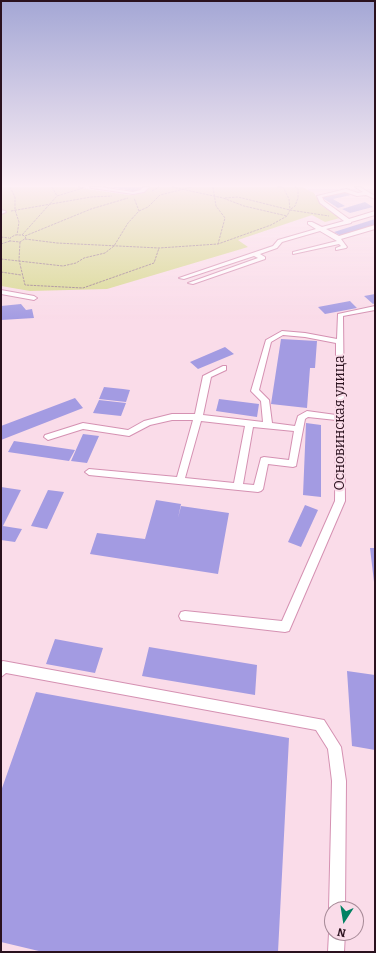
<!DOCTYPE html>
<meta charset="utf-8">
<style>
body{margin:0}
#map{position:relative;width:376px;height:953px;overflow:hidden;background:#fadce9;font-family:Bitter,serif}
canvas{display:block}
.frame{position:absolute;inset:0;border:2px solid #2a111e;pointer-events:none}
.north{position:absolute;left:324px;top:901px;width:40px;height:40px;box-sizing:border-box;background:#fadce9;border:1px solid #a78b98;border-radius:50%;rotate:192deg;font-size:11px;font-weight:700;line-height:16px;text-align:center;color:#2a111e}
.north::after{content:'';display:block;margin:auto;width:14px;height:18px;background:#028263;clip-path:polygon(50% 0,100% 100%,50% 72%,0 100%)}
</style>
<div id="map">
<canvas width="376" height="953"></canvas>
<div class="frame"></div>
<div class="north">N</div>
</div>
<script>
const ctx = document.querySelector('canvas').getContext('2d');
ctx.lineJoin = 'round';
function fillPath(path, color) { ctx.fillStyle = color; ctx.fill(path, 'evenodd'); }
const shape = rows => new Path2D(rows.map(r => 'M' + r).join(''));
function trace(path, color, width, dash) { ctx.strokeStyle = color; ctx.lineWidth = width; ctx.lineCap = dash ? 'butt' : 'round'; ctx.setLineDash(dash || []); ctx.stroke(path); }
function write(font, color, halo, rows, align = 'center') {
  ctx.font = font + ' Bitter,serif'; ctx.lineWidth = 4; ctx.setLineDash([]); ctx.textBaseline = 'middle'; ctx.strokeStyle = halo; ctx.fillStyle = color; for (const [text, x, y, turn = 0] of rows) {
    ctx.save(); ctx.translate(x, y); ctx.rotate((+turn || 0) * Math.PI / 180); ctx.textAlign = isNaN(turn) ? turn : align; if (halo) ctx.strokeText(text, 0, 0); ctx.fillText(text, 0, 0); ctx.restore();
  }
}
const green = shape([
 [1,187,74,187,129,195,143,193,150,187,302,187,314,193,321,205,340,218,325,222,312,215,238,240,248,247,107,289,30,291,1,286]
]);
const building = shape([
 [111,187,143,187,138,192],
 [345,192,351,195,333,199,345,206,338,208,321,197],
 [365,202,373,207,350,213,342,209],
 [375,219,375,225,341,236,334,232],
 [375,294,375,303,373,304,364,296],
 [350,301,357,308,325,314,318,307],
 [21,304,26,310,32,309,34,318,1,320,1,306],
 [281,339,317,341,315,368,310,368,307,408,271,404],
 [225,347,234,354,198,369,190,362],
 [104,387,123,389,130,390,126,402,99,399],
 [75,398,83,408,1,440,1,426],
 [219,399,259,404,257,417,216,411],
 [99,400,126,403,121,416,93,413],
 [306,423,321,425,321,497,303,495],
 [83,434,99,436,87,463,71,461],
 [14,441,75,450,69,461,8,452],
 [1,487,21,490,3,526,22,529,15,542,1,540],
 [48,490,64,492,47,529,31,526],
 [156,500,181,504,178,518,181,506,229,513,218,574,90,554,97,533,145,539],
 [305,505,318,510,301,547,288,542],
 [370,548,375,548,375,582,374,582],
 [55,639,103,648,95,673,46,664],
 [149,647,257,665,255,695,142,676],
 [347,671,375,675,375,750,352,746],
 [36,692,289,738,278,952,43,952,1,942,1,791]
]);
const path = shape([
 [10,187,15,197,15,210,19,222,17,235],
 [52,187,57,196,83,188],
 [78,187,86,188],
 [172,187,223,198,244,206,287,216],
 [213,187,216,206,225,218,218,244],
 [277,187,282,187],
 [152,191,159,187],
 [225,198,238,197,290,210,329,216],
 [291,209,295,206,298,198,298,189,295,187],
 [11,211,91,197,112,196],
 [139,211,148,207,160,195,192,187],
 [15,235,23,235,26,238,20,242,10,241,10,238,15,235],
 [22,235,57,196],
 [25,236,91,209,128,198],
 [1,237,9,238],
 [25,239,57,243,159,248,218,244,271,225,287,216,290,210,289,199,283,187],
 [20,242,19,260,25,285,83,288,154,263,159,248],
 [1,244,10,241],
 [1,259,63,266,76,263,84,258,105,253,114,246,128,223,139,211,134,198],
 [1,272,21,275]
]);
const minor = shape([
 [90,187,100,187,133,192,140,190,144,187,149,187,144,192,133,194,92,188,90,187],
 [355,187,360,187,375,196,375,199,366,195,357,196,345,192,322,197,324,201,349,219,375,211,375,215,351,222,351,223,326,229,339,236,375,225,375,229,341,239,347,247,346,248,336,250,336,248,341,246,339,244,293,254,293,252,337,241,320,231,282,242,277,248,260,254,265,257,265,259,193,284,188,283,258,258,254,256,184,279,179,278,273,246,278,240,316,229,308,224,308,222,312,222,322,227,344,221,320,203,317,196,346,189,358,193,363,192,355,187],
 [1,210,5,211,6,212,1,214,1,210],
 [1,290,34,296,37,298,34,300,1,294,1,290],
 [375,306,375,310,343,316,345,501,289,631,285,632,181,620,179,616,181,612,185,611,282,621,335,501,336,420,308,417,305,419,296,466,293,467,268,464,263,489,261,491,258,492,89,475,85,472,89,469,177,477,193,420,172,420,150,425,129,436,83,429,48,440,44,437,45,435,83,423,128,430,144,421,172,414,195,414,203,376,223,366,226,366,226,370,211,377,203,415,263,422,261,401,251,391,266,340,282,331,305,333,337,339,338,314,375,306],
 [283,335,305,337,336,343,336,415,307,411,298,416,295,426,272,423,269,400,259,390,271,342,283,335],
 [201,421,245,426,234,483,185,478,201,421],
 [253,427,294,431,289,460,264,457,261,458,254,485,243,484,253,427],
 [3,661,324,720,341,747,346,781,345,909,332,909,332,915,329,909,332,781,328,749,316,730,6,673,1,677,1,662,3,661],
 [331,927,332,933,345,933,344,952,328,952,329,933,331,927]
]);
const streetNames = [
 ["Основинская улица",340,423,-90]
];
fillPath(green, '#d8d991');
fillPath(building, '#a39be2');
trace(minor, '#d591b2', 2);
trace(path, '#987c89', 1, [2.5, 1]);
fillPath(minor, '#fff');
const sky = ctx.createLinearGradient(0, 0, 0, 320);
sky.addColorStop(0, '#a4a7d5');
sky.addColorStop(0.58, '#fdeff5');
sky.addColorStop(1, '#fdeff500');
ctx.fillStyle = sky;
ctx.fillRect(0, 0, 376, 320);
write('14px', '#2a111e', '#fadce9', streetNames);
</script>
